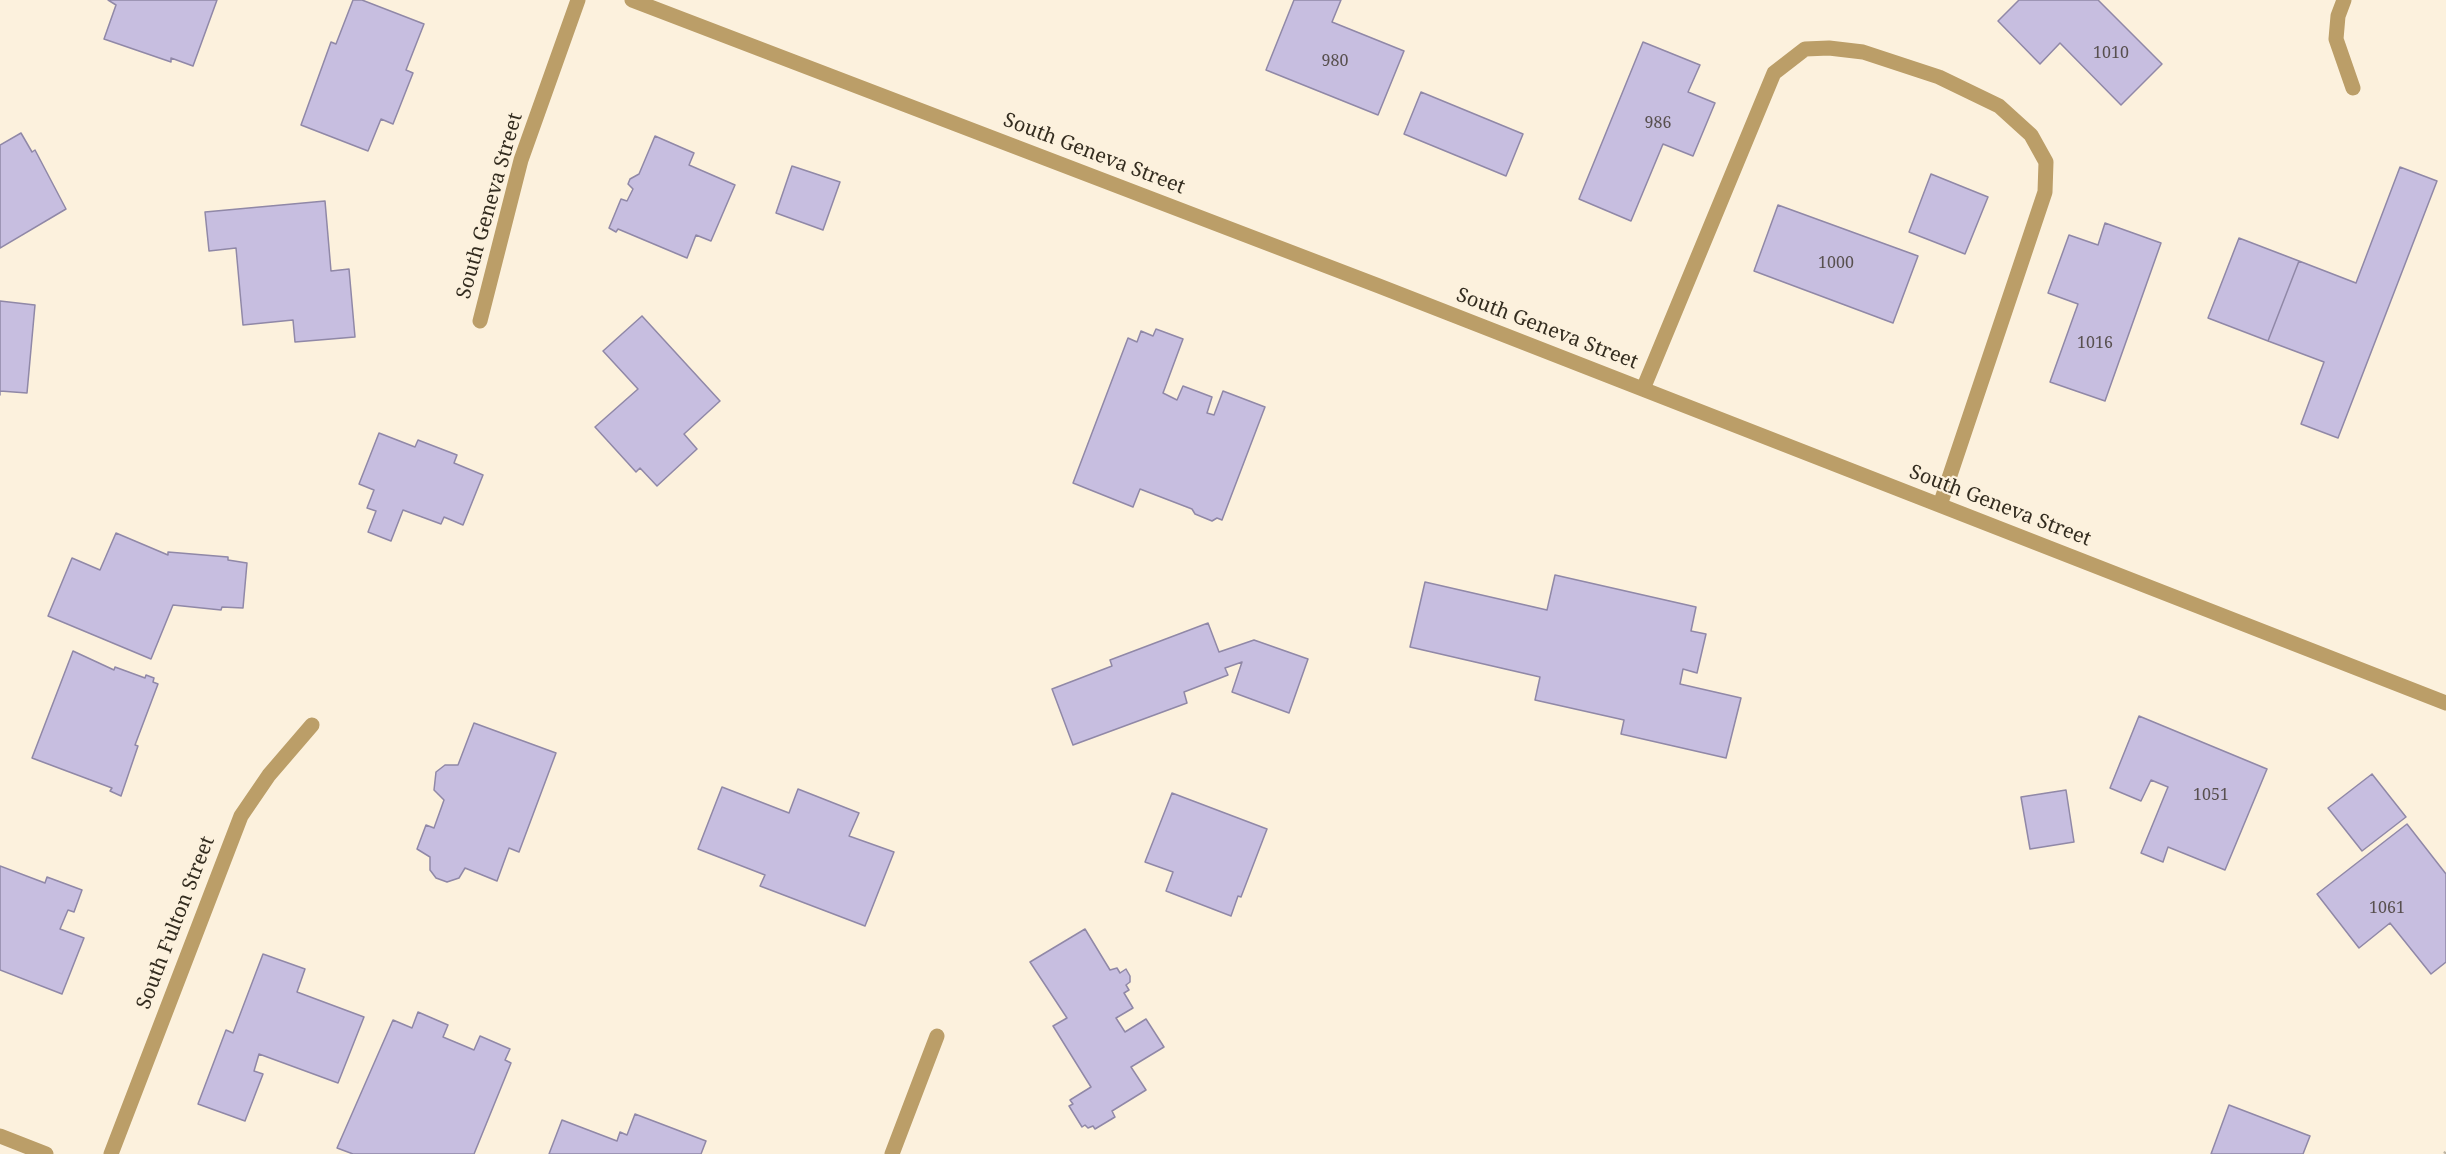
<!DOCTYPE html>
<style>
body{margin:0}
canvas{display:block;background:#fcf1dd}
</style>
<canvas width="2446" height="1154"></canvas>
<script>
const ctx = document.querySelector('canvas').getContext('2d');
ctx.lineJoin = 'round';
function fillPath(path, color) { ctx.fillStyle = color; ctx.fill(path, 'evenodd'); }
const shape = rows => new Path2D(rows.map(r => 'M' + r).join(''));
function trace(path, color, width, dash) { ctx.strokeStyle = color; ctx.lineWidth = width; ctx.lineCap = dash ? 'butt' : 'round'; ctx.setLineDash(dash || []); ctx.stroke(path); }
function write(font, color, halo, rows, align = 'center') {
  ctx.font = font + ' "Noto Serif",serif'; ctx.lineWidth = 4.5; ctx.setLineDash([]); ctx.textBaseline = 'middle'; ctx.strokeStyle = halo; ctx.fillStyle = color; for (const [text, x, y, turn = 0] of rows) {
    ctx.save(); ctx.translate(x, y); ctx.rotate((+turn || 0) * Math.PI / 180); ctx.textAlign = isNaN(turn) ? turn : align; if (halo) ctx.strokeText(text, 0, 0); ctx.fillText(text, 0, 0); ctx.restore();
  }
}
const building = shape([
 [108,0,217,0,193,66,171,58,171,62,104,39,116,5,108,0],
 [353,0,362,0,424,24,406,70,413,73,393,124,381,119,368,151,301,125,331,42,336,44,353,0],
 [1294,0,1341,0,1332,22,1404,51,1378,115,1266,70,1294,0],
 [2019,0,2098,0,2162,64,2121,105,2060,43,2040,64,1998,21,2019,0],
 [1643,42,1700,65,1688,92,1715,103,1693,156,1663,144,1631,221,1579,199,1643,42],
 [1421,92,1523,134,1506,176,1404,134,1421,92],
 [21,133,32,152,35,150,66,209,0,248,0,145,21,133],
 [655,136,694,153,689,165,735,185,711,241,696,235,687,258,618,229,616,232,609,228,621,199,627,201,633,189,628,184,630,179,639,174,655,136],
 [792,166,840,182,823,230,776,213,792,166],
 [2400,167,2437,181,2338,438,2301,424,2324,362,2268,341,2299,261,2356,283,2400,167],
 [1931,174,1988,197,1965,254,1909,232,1931,174],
 [325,201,331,271,349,269,355,337,295,342,293,320,243,325,236,248,209,251,205,212,325,201],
 [1778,205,1918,256,1893,323,1754,271,1778,205],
 [2105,223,2161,243,2105,401,2050,382,2078,304,2048,293,2069,235,2098,245,2105,223],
 [2239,238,2299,261,2268,341,2208,318,2239,238],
 [0,301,35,305,27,393,0,391,0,395,0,301],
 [642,316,720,401,684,434,697,449,657,486,640,468,636,472,595,427,638,389,603,351,642,316],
 [1156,329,1183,339,1163,393,1177,400,1183,386,1212,397,1207,413,1214,415,1223,391,1265,407,1222,520,1217,518,1212,521,1195,514,1192,509,1140,489,1133,507,1073,483,1128,338,1137,342,1141,331,1153,336,1156,329],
 [379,433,415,447,418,440,457,455,454,463,483,475,463,525,444,517,441,524,403,510,391,541,368,532,376,511,367,508,374,490,359,484,379,433],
 [116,533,168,555,168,552,228,557,228,560,247,563,243,608,222,607,221,610,173,605,151,659,48,616,72,558,100,570,116,533],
 [1555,575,1696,607,1691,631,1706,634,1697,673,1683,669,1680,684,1741,698,1726,758,1621,734,1624,720,1535,700,1540,677,1410,647,1425,582,1547,610,1555,575],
 [1208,623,1219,652,1254,640,1308,659,1289,713,1232,692,1242,662,1225,668,1228,675,1184,692,1187,703,1073,745,1052,689,1112,666,1110,660,1208,623],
 [73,651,114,670,115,667,145,678,146,675,154,678,153,682,158,684,135,745,138,746,121,796,110,791,112,788,32,758,73,651],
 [2139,716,2267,769,2225,870,2168,847,2163,862,2141,853,2168,787,2151,780,2141,801,2110,788,2139,716],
 [474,723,556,753,519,852,509,848,497,881,465,868,459,878,447,882,436,878,430,870,430,857,417,849,426,825,434,828,444,800,434,790,436,772,445,765,458,765,474,723],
 [2372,774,2406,817,2362,851,2328,808,2372,774],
 [722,787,789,813,798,789,859,813,849,836,894,852,865,926,760,886,765,875,698,849,722,787],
 [2066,790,2074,842,2030,849,2021,797,2066,790],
 [1172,793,1267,829,1241,897,1238,896,1231,916,1166,891,1173,872,1145,862,1172,793],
 [2407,824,2446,874,2446,962,2431,974,2390,923,2359,948,2317,894,2407,824],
 [0,866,45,883,47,877,82,890,74,912,68,910,60,929,84,938,62,994,0,970,0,866],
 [1085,929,1110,970,1117,968,1120,973,1126,969,1130,976,1130,982,1126,985,1129,990,1124,993,1133,1008,1116,1018,1125,1032,1146,1019,1164,1047,1131,1067,1146,1090,1112,1111,1115,1117,1095,1129,1093,1126,1088,1128,1085,1125,1082,1127,1069,1106,1073,1104,1070,1100,1091,1087,1053,1026,1067,1018,1030,962,1085,929],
 [263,954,305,969,297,992,364,1017,338,1083,259,1054,254,1071,263,1074,245,1121,198,1104,226,1030,233,1033,263,954],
 [418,1012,448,1025,443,1037,474,1050,480,1036,510,1049,505,1060,511,1063,474,1154,353,1154,337,1148,393,1020,412,1028,418,1012],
 [2229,1105,2310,1136,2303,1154,2211,1154,2229,1105],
 [635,1114,706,1141,701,1154,549,1154,562,1120,617,1141,620,1132,627,1135,635,1114]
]);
const path = shape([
 [2445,1154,2446,1152]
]);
const service = shape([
 [2344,0,2338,16,2336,39,2353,88]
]);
const minor = shape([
 [632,0,1379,286,2446,703],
 [480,321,521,160,578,0],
 [1643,389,1774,73,1805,49,1829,48,1863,52,1939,77,1999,106,2031,135,2046,162,2045,192,1940,505],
 [0,1136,46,1154],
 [111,1154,241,816,269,775,312,725],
 [892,1154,937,1036]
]);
const numberNames = [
 ["1010",2111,53],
 ["980",1335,61],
 ["986",1658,123],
 ["1000",1836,263],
 ["1016",2095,343],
 ["1051",2211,795],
 ["1061",2387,908]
];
const streetNames = [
 ["South Geneva Street",1094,154,21],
 ["South Geneva Street",490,206,-74],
 ["South Geneva Street",1547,329,21],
 ["South Geneva Street",2000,506,21],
 ["South Fulton Street",176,923,-69]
];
fillPath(building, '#c7bee0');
trace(building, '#9088a7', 1.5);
trace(path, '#bdb3a2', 4, [3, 4.5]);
trace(service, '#bb9e68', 15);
trace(minor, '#bb9e68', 15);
write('16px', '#58504f', null, numberNames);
write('20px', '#332c1f', '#fcf1dd', streetNames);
</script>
